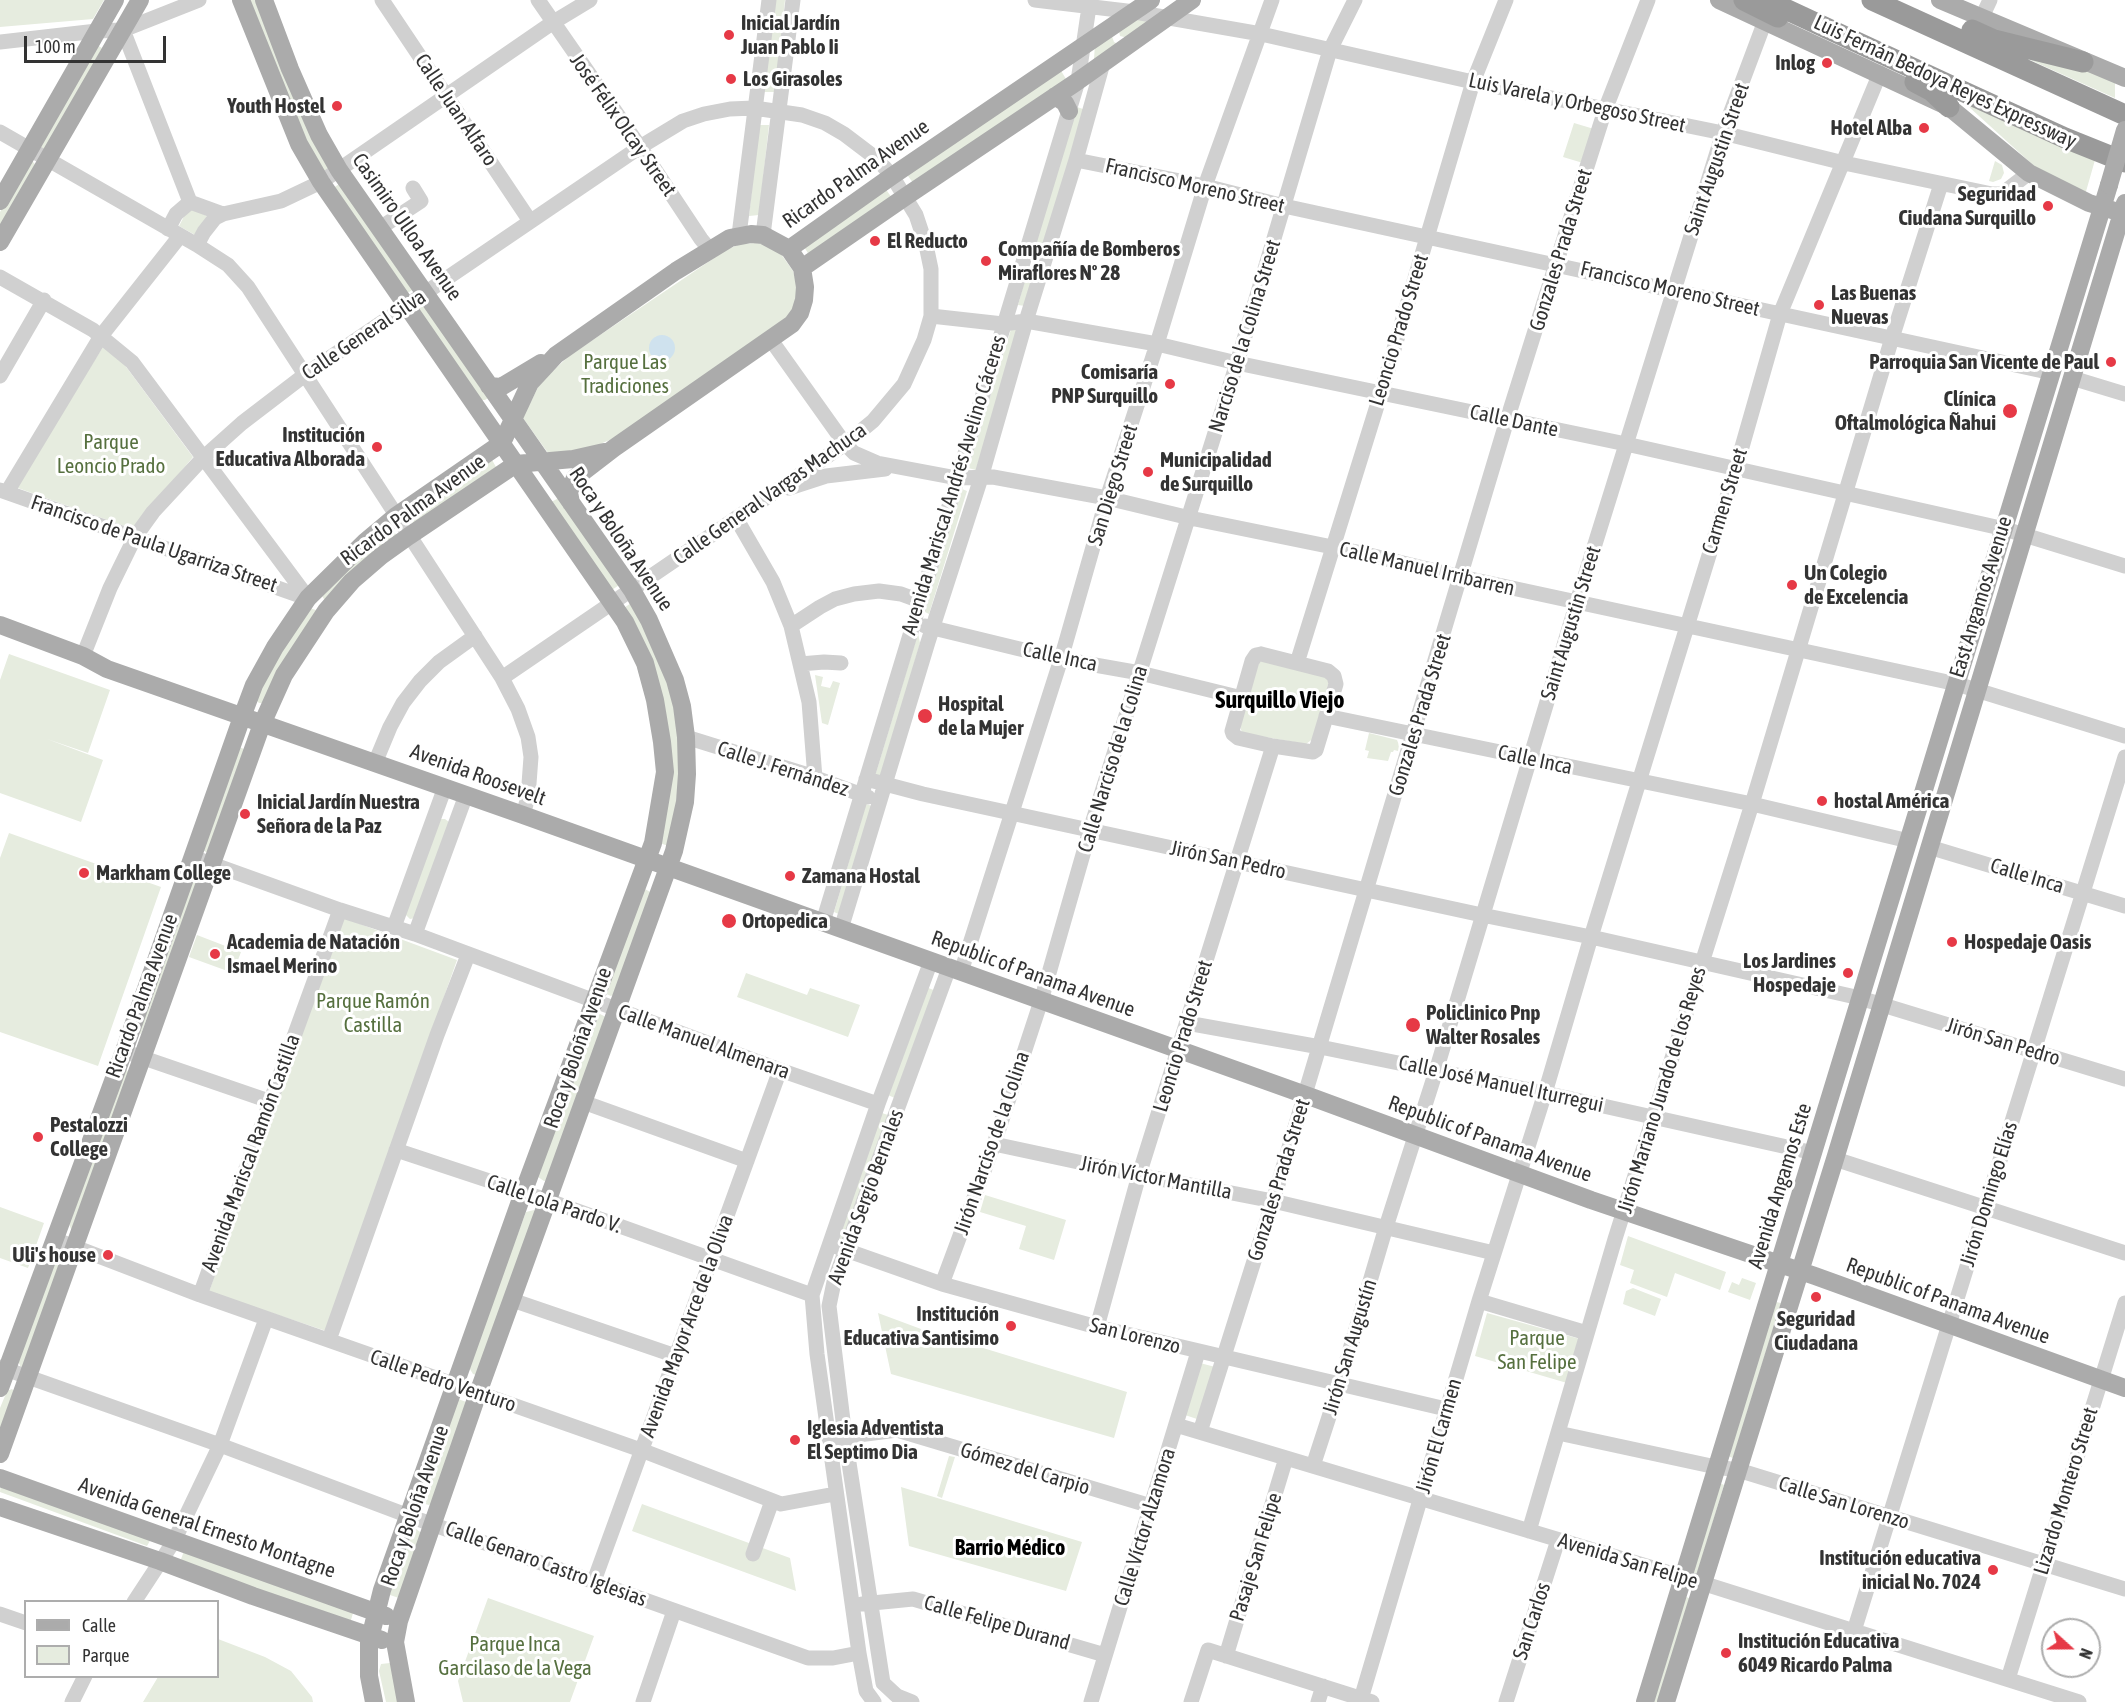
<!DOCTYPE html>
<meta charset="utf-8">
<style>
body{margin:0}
#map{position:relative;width:2125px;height:1702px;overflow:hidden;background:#fff;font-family:"Asap Condensed",sans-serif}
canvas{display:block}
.legend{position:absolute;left:24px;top:1600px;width:195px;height:78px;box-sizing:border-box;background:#fff;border:2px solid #adadad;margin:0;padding:8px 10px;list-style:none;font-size:18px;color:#333}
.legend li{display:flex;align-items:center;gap:12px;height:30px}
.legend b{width:30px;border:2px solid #adadad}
.north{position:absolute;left:2041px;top:1618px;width:60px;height:60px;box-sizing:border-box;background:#fff;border:2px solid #adadad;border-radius:50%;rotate:111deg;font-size:16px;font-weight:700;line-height:24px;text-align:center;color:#333}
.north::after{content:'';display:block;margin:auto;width:21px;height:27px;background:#e63946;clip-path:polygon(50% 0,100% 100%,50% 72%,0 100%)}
.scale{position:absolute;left:24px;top:36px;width:142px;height:27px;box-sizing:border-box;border:3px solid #333;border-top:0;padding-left:8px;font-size:18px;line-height:21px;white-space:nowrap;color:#333;-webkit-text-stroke:4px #fff;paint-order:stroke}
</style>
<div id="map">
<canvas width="2125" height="1702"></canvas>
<ul class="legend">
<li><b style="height:8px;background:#ababab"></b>Calle</li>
<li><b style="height:16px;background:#e6ecdf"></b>Parque</li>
</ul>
<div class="north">N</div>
<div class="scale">100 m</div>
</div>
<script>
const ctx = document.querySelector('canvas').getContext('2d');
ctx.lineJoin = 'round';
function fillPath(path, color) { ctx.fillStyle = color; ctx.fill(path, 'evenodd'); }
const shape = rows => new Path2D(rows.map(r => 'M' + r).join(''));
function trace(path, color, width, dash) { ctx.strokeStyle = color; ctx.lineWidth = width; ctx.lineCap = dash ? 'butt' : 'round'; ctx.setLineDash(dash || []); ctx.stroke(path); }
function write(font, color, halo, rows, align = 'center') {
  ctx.font = font + ' "Asap Condensed",sans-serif'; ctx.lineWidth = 6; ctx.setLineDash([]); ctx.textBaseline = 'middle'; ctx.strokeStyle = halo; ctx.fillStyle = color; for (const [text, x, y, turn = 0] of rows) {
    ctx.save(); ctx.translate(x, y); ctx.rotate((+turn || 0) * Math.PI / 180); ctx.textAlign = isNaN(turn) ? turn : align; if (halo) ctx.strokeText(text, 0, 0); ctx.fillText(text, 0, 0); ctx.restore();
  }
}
const green = shape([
 [0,0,104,0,93,19,0,27],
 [246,0,259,0,330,167,325,172,293,122],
 [774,0,785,0,775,92,762,92],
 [1138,15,1153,20,1128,38,1120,36,1119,31],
 [1110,31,1114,42,1118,44,1096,59,1094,59,1095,44],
 [97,45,102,48,44,153,38,144],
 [2008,50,2084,69,2115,81,2115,98],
 [1060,69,1066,79,913,183,906,173],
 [1958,97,2095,160,2085,195,2043,174],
 [1077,107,1086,110,1043,244,1035,246],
 [1574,123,1594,129,1583,163,1563,157],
 [759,125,769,125,759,215,749,216],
 [32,161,35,164,0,232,0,212,27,165],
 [1995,161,2002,165,2004,173,2001,179,1993,182,1989,181],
 [344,181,417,287,406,294,333,188],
 [885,188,892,198,809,255,803,245],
 [189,207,207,216,197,236,179,226],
 [755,243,764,244,781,254,793,271,798,287,794,306,788,318,612,439,588,449,548,453,523,418,540,383,569,356,726,250,740,244],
 [1037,267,1025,306,1018,305,1028,269],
 [427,303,488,398,485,400,480,400,417,310],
 [1012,326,1019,326,976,470,968,468],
 [103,347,124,364,193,457,133,529,15,487],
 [491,458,496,467,413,525,407,516],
 [962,489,967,491,929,614,923,611],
 [559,498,622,583,609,592,551,502],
 [391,528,398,537,327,601,324,599,322,596],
 [634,601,662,653,683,744,671,847,657,842,668,777,621,610],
 [309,608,316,610,265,703,259,703,256,700,257,690],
 [918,633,920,643,882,776,875,776],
 [9,654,110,690,88,753,47,739,103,760,81,822,0,793,0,680],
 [1262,661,1324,675,1329,681,1314,738,1306,744,1242,733,1240,726,1259,662],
 [815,675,823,677,821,686,830,688,833,681,840,683,828,725,822,723],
 [1369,733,1397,740,1399,745,1398,751,1394,750,1393,752,1391,752,1388,761,1367,758,1369,751,1365,750],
 [239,747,244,749,209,852,206,852,201,849],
 [866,804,872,806,841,915,834,912],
 [440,819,445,819,449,822,415,918,410,919,404,913],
 [9,833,161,887,98,1066,0,1032,0,858],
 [192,878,198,879,141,1034,137,1032],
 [643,888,652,893,618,992,611,996,604,993],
 [341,917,457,960,326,1331,209,1292],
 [197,935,241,952,233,973,189,957],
 [746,973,807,995,810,988,860,1005,848,1037,737,997],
 [926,987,936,991,897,1099,888,1095],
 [600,1014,606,1017,549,1180,544,1181,538,1177,592,1015],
 [126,1068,131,1078,72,1232,68,1221],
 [882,1113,891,1116,846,1241,838,1238],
 [985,1195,1066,1220,1054,1260,1019,1249,1026,1226,980,1212],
 [0,1207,44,1223,28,1268,0,1258],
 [534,1210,539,1216,479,1376,473,1374,468,1366,526,1212],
 [1628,1236,1726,1272,1720,1290,1675,1273,1667,1297,1630,1283,1634,1270,1620,1265],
 [58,1256,63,1266,27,1363,21,1368,17,1358,51,1262],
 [1742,1278,1756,1283,1750,1300,1728,1292,1732,1282,1739,1285],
 [1633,1288,1661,1299,1655,1316,1623,1304,1626,1291],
 [1776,1302,1781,1303,1733,1458,1728,1456],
 [878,1313,921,1329,1127,1392,1114,1438,891,1374],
 [1487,1313,1580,1339,1567,1383,1475,1356],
 [1200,1363,1219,1368,1203,1421,1185,1415],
 [12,1389,17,1394,0,1441,0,1408,7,1391],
 [458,1399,469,1403,435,1501,429,1505,421,1503],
 [949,1456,955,1457,942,1498,937,1496],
 [1,1482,151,1539,147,1546,0,1492],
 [1720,1483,1724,1485,1697,1574,1692,1572],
 [901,1487,1082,1542,1066,1591,909,1546],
 [642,1504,790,1558,796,1591,632,1531],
 [416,1529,423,1534,399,1598,387,1594,409,1531],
 [184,1551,353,1613,351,1620,346,1622,180,1562],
 [1686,1597,1692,1599,1661,1702,1654,1702],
 [488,1598,594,1636,570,1702,463,1702,458,1681],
 [218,1639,265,1657,291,1671,312,1697,313,1702,143,1702,158,1677,218,1676],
 [390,1663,400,1702,386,1702,379,1671,381,1664]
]);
const water = shape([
 '649 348a13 13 0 1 1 26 0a13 13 0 1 1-26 0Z'
]);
const minor = shape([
 [382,0,530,221],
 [538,0,640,147,701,239,710,250],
 [1035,0,1135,12,1261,34,1473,82,1723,133,1844,163,1992,194,2001,194,2007,190,2029,173],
 [1982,17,1990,0],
 [123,30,190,202],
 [0,42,97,31,123,30,199,0],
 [0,132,197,245,228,265,248,287,502,678,518,709,528,737,531,757,528,797,523,815],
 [1076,160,1205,186,1284,206,2052,373],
 [380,228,421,201,413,188],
 [168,229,176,214,190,202,223,214],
 [739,235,769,0],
 [763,235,793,0],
 [197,245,204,232,215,218,223,214,281,201,321,182,552,23,590,0],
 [0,277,93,330,132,362,308,598],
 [931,316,1003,324,1026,321,1157,344,1237,363,1626,444,2005,529,2125,566],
 [771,340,845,444,854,453,877,463,957,478,993,477,1107,498,1190,518,1357,552,1461,577,1957,684,2125,736],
 [0,376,44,300],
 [2072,378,2125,394],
 [789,488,826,476,885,469],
 [0,490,309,599],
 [7,492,101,336,180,236],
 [736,518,773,582,791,626,809,702,815,778],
 [791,626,820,607,835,599,854,594,879,591,901,594,920,601],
 [925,626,1061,659,1140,673,1242,698],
 [1261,654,1328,671,1334,676,1336,684,1316,750,1313,752,1273,746,1238,738,1233,734,1232,731,1252,661,1256,655,1261,654],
 [83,656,110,588,135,537,153,512,204,457,242,423,306,374,640,147,683,121,704,114,730,109,754,108,802,115,825,123,844,134,877,159,892,176,916,215,926,245,931,269,931,316,924,340,904,384,873,421,845,444,502,678],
 [1297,663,1381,393,1473,82,1506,0],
 [800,664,824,662,841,663],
 [1326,716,1752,804,1909,841],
 [686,737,805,774,868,797],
 [375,763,390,727,403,703,420,681,439,662,475,636],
 [866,779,923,794,1482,915,1591,937,1860,998,2125,1079],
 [1929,847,2125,906],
 [201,860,340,910,415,934,780,1070,878,1104],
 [823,922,1078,81,1090,0],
 [394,927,445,787],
 [841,929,928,642,981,478,1026,321,1076,160,1103,63],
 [415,934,466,795],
 [961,972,1061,659,1107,498,1157,344,1205,186,1272,0],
 [1187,1023,1320,1047,1545,1093,1814,1153],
 [132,1054,269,1101],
 [583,1102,747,1161],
 [994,1144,1139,1175,1273,1201,1494,1253],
 [396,1150,547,1200,812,1295],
 [1835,1159,2125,1253],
 [54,1239,200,1295,641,1450,781,1504,835,1494],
 [837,1247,942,1284,1097,1327,1446,1409],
 [942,1284,994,1144,1041,1001,1090,830,1237,363,1330,50,1355,0],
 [200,1295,340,910],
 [512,1300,676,1356],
 [1479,1301,1587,1333],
 [1097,1327,1139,1175,1273,746],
 [329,1340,437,1035,468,955],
 [0,1367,220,1445,409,1516,808,1658,833,1658,859,1653],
 [1176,1425,1683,1577,2079,1702],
 [1200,1432,1273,1201,1507,420,1556,264,1605,110,1648,0],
 [1558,1433,1716,1467,1738,1470,2125,1589],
 [835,1438,897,1430,1151,1506],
 [1313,1466,1340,1383,1386,1227,1436,1071,1577,602,1723,133,1765,21],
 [1529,1531,1615,1239,1752,804,1892,338,1941,184],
 [753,1554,772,1501],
 [594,1581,780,1070],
 [134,1602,174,1541,220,1445,266,1319],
 [862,1604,913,1599,1105,1655],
 [0,1614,26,1623],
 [1854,1631,2125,757],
 [1226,1656,1286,1458],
 [2008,1679,2125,1303],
 [1361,1699,1479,1301,1545,1093,1591,937,1736,468,1780,314,1880,73],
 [72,1702,85,1676],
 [643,1702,674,1611],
 [874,1702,866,1691,859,1653,817,1354,812,1295,878,1104,931,961],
 [912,1702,897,1696,883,1683,845,1437,829,1306,834,1282,949,968],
 [1091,1702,1198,1352],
 [1191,1702,1208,1650,1372,1702],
 [1318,1702,1323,1686],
 [1506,1702,1558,1540]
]);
const major = shape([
 [241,0,299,144,321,182,625,622,645,663,655,700,662,742,665,772,653,843,523,1193,382,1590,369,1642,369,1676,374,1702],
 [264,0,290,69,319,135,339,170,632,590,649,620,675,680,682,706,686,737,687,774,685,802,674,851,478,1393,399,1621,395,1642,406,1702],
 [1719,0,1949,107,2029,173,2089,203,2115,211],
 [1940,0,2125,78],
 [1055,96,1065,103,1069,111],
 [0,201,115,0],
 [0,242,140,0],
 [789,249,892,176,1151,0],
 [802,268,905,197,1078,81,1192,0],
 [489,386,501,387,541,363],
 [0,625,83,656,107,669,523,815,1314,1098,1591,1200,1815,1276,2125,1388],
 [0,1388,124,1051,242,717,254,685,275,647,308,598,365,542,396,516,502,443,530,383,556,355,676,271,730,238,751,234,763,235,789,249,802,268,805,287,804,300,800,313,792,324,614,448,575,478,569,492,571,503],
 [0,1454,262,724,284,675,326,611,352,581,381,556,409,536,516,464,573,459,604,452],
 [0,1478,386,1616],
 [0,1507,160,1561,253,1596,382,1640],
 [1645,1702,2109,185],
 [1666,1702,1835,1159,2125,203]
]);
const highway = shape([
 [1744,0,1778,17],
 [1766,0,1949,85,2065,138,2125,162],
 [1872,0,2125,115],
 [1972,30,1994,40,2083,62],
 [1915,82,1932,91,1949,107]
]);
const majorBridge = shape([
 [2109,185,2125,130]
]);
const markers = [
 [729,35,6,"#e63946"],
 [1827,63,6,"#e63946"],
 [731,79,6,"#e63946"],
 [337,106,6,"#e63946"],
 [1924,128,6,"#e63946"],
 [2048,206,6,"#e63946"],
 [875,241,6,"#e63946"],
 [986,261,6,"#e63946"],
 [1819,305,6,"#e63946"],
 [2111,362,6,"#e63946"],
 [1170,384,6,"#e63946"],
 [2010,411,8,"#e63946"],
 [377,447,6,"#e63946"],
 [1148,472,6,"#e63946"],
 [1792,585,6,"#e63946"],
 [925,716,8,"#e63946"],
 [1822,801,6,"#e63946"],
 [245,814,6,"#e63946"],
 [84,873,6,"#e63946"],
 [790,876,6,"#e63946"],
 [729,921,8,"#e63946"],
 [1952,942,6,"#e63946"],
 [215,954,6,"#e63946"],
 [1848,973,6,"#e63946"],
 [1413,1025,8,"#e63946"],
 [38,1137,6,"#e63946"],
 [108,1255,6,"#e63946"],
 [1816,1297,6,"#e63946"],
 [1011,1326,6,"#e63946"],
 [795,1440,6,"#e63946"],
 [1993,1570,6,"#e63946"],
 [1726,1653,6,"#e63946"]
];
const poiNames = [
 ["Inicial Jardín",741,23],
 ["Juan Pablo Ii",741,47],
 ["Inlog",1815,63,"right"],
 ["Los Girasoles",743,79],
 ["Youth Hostel",325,106,"right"],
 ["Hotel Alba",1912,128,"right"],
 ["Seguridad",2036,194,"right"],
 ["Ciudana Surquillo",2036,218,"right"],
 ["El Reducto",887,241],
 ["Compañía de Bomberos",998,249],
 ["Miraflores Nº 28",998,273],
 ["Las Buenas",1831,293],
 ["Nuevas",1831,317],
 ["Parroquia San Vicente de Paul",2099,362,"right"],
 ["Comisaría",1158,372,"right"],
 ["PNP Surquillo",1158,396,"right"],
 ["Clínica",1996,399,"right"],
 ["Oftalmológica Ñahui",1996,423,"right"],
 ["Institución",365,435,"right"],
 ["Educativa Alborada",365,459,"right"],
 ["Municipalidad",1160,460],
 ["de Surquillo",1160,484],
 ["Un Colegio",1804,573],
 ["de Excelencia",1804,597],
 ["Hospital",938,704],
 ["de la Mujer",938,728],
 ["hostal América",1834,801],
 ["Inicial Jardín Nuestra",257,802],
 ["Señora de la Paz",257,826],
 ["Markham College",96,873],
 ["Zamana Hostal",802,876],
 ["Ortopedica",742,921],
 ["Academia de Natación",227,942],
 ["Ismael Merino",227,966],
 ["Hospedaje Oasis",1964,942],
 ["Los Jardines",1836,961,"right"],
 ["Hospedaje",1836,985,"right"],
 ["Policlinico Pnp",1426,1013],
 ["Walter Rosales",1426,1037],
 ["Pestalozzi",50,1125],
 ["College",50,1149],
 ["Uli's house",96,1255,"right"],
 ["Institución",999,1314,"right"],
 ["Educativa Santisimo",999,1338,"right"],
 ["Seguridad",1816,1319,"center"],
 ["Ciudadana",1816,1343,"center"],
 ["Iglesia Adventista",807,1428],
 ["El Septimo Dia",807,1452],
 ["Institución educativa",1981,1558,"right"],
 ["inicial No. 7024",1981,1582,"right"],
 ["Institución Educativa",1738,1641],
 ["6049 Ricardo Palma",1738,1665]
];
const streetNames = [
 ["Luis Fernán Bedoya Reyes Expressway",1945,82,25],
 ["Luis Varela y Orbegoso Street",1577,103,12],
 ["Calle Juan Alfaro",456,110,56],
 ["José Félix Olcay Street",623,125,55],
 ["Saint Augustin Street",1717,159,-71],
 ["Ricardo Palma Avenue",856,174,-35],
 ["Francisco Moreno Street",1195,186,13],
 ["Casimiro Ulloa Avenue",407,227,55],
 ["Gonzales Prada Street",1561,250,-73],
 ["Francisco Moreno Street",1670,289,13],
 ["Leoncio Prado Street",1399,330,-73],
 ["Calle General Silva",364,335,-34],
 ["Narciso de la Colina Street",1245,336,-73],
 ["Calle Dante",1514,421,12],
 ["Avenida Mariscal Andrés Avelino Cáceres",954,485,-73],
 ["San Diego Street",1113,485,-73],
 ["Calle General Vargas Machuca",770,494,-35],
 ["Carmen Street",1725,501,-73],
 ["Ricardo Palma Avenue",413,510,-36],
 ["Roca y Boloña Avenue",621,539,56],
 ["Francisco de Paula Ugarriza Street",154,544,19],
 ["Calle Manuel Irribarren",1427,569,13],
 ["East Angamos Avenue",1981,597,-73],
 ["Saint Augustin Street",1571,623,-73],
 ["Calle Inca",1060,657,12],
 ["Gonzales Prada Street",1420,715,-73],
 ["Calle Narciso de la Colina",1113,759,-73],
 ["Calle Inca",1535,760,12],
 ["Calle J. Fernández",783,769,18],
 ["Avenida Roosevelt",478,775,20],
 ["Jirón San Pedro",1228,860,12],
 ["Calle Inca",2027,876,17],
 ["Republic of Panama Avenue",1033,974,20],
 ["Ricardo Palma Avenue",142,996,-70],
 ["Leoncio Prado Street",1183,1036,-73],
 ["Calle Manuel Almenara",704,1042,20],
 ["Jirón San Pedro",2003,1042,17],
 ["Roca y Boloña Avenue",578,1048,-71],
 ["Calle José Manuel Iturregui",1501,1084,12],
 ["Jirón Mariano Jurado de los Reyes",1662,1090,-73],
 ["Republic of Panama Avenue",1490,1139,20],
 ["Jirón Narciso de la Colina",992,1143,-71],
 ["Avenida Mariscal Ramón Castilla",251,1153,-70],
 ["Jirón Víctor Mantilla",1156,1178,11],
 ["Gonzales Prada Street",1279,1180,-73],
 ["Avenida Angamos Este",1780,1186,-73],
 ["Jirón Domingo Elías",1989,1194,-73],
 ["Avenida Sergio Bernales",866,1197,-70],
 ["Calle Lola Pardo V.",554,1204,19],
 ["Republic of Panama Avenue",1948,1301,20],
 ["Avenida Mayor Arce de la Oliva",687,1326,-70],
 ["San Lorenzo",1135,1336,14],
 ["Jirón San Augustín",1350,1347,-73],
 ["Calle Pedro Venturo",443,1381,19],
 ["Jirón El Carmen",1439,1436,-74],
 ["Gómez del Carpio",1025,1469,17],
 ["Lizardo Montero Street",2066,1491,-73],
 ["Calle San Lorenzo",1844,1503,17],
 ["Roca y Boloña Avenue",415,1506,-71],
 ["Calle Víctor Alzamora",1145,1527,-73],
 ["Avenida General Ernesto Montagne",207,1528,19],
 ["Pasaje San Felipe",1256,1557,-73],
 ["Avenida San Felipe",1628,1561,17],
 ["Calle Genaro Castro Iglesias",546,1564,20],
 ["San Carlos",1532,1621,-72],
 ["Calle Felipe Durand",997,1623,16]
];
const parkNames = [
 ["Parque Las",625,362],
 ["Tradiciones",625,386],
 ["Parque",111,442],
 ["Leoncio Prado",111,466],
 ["Parque Ramón",373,1001],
 ["Castilla",373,1025],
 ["Parque",1537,1338],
 ["San Felipe",1537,1362],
 ["Parque Inca",515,1644],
 ["Garcilaso de la Vega",515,1668]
];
const neighbourhoodNames = [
 ["Barrio Médico",1010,1548]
];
const quarterNames = [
 ["Surquillo Viejo",1280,700]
];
fillPath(green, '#e6ecdf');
fillPath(water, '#cfe2ee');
trace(minor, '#d0d0d0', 15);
trace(major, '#ababab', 18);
trace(highway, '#9a9a9a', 21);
trace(majorBridge, '#ababab', 18);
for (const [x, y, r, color] of markers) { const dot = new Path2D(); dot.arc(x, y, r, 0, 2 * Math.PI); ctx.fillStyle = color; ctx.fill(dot); trace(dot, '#fff', 2); }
write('bold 21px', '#333', '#fff', poiNames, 'left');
write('21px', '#333', '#fff', streetNames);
write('21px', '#56703f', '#fff', parkNames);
write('bold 22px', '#000', '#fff', neighbourhoodNames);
write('bold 24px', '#000', '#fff', quarterNames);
</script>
